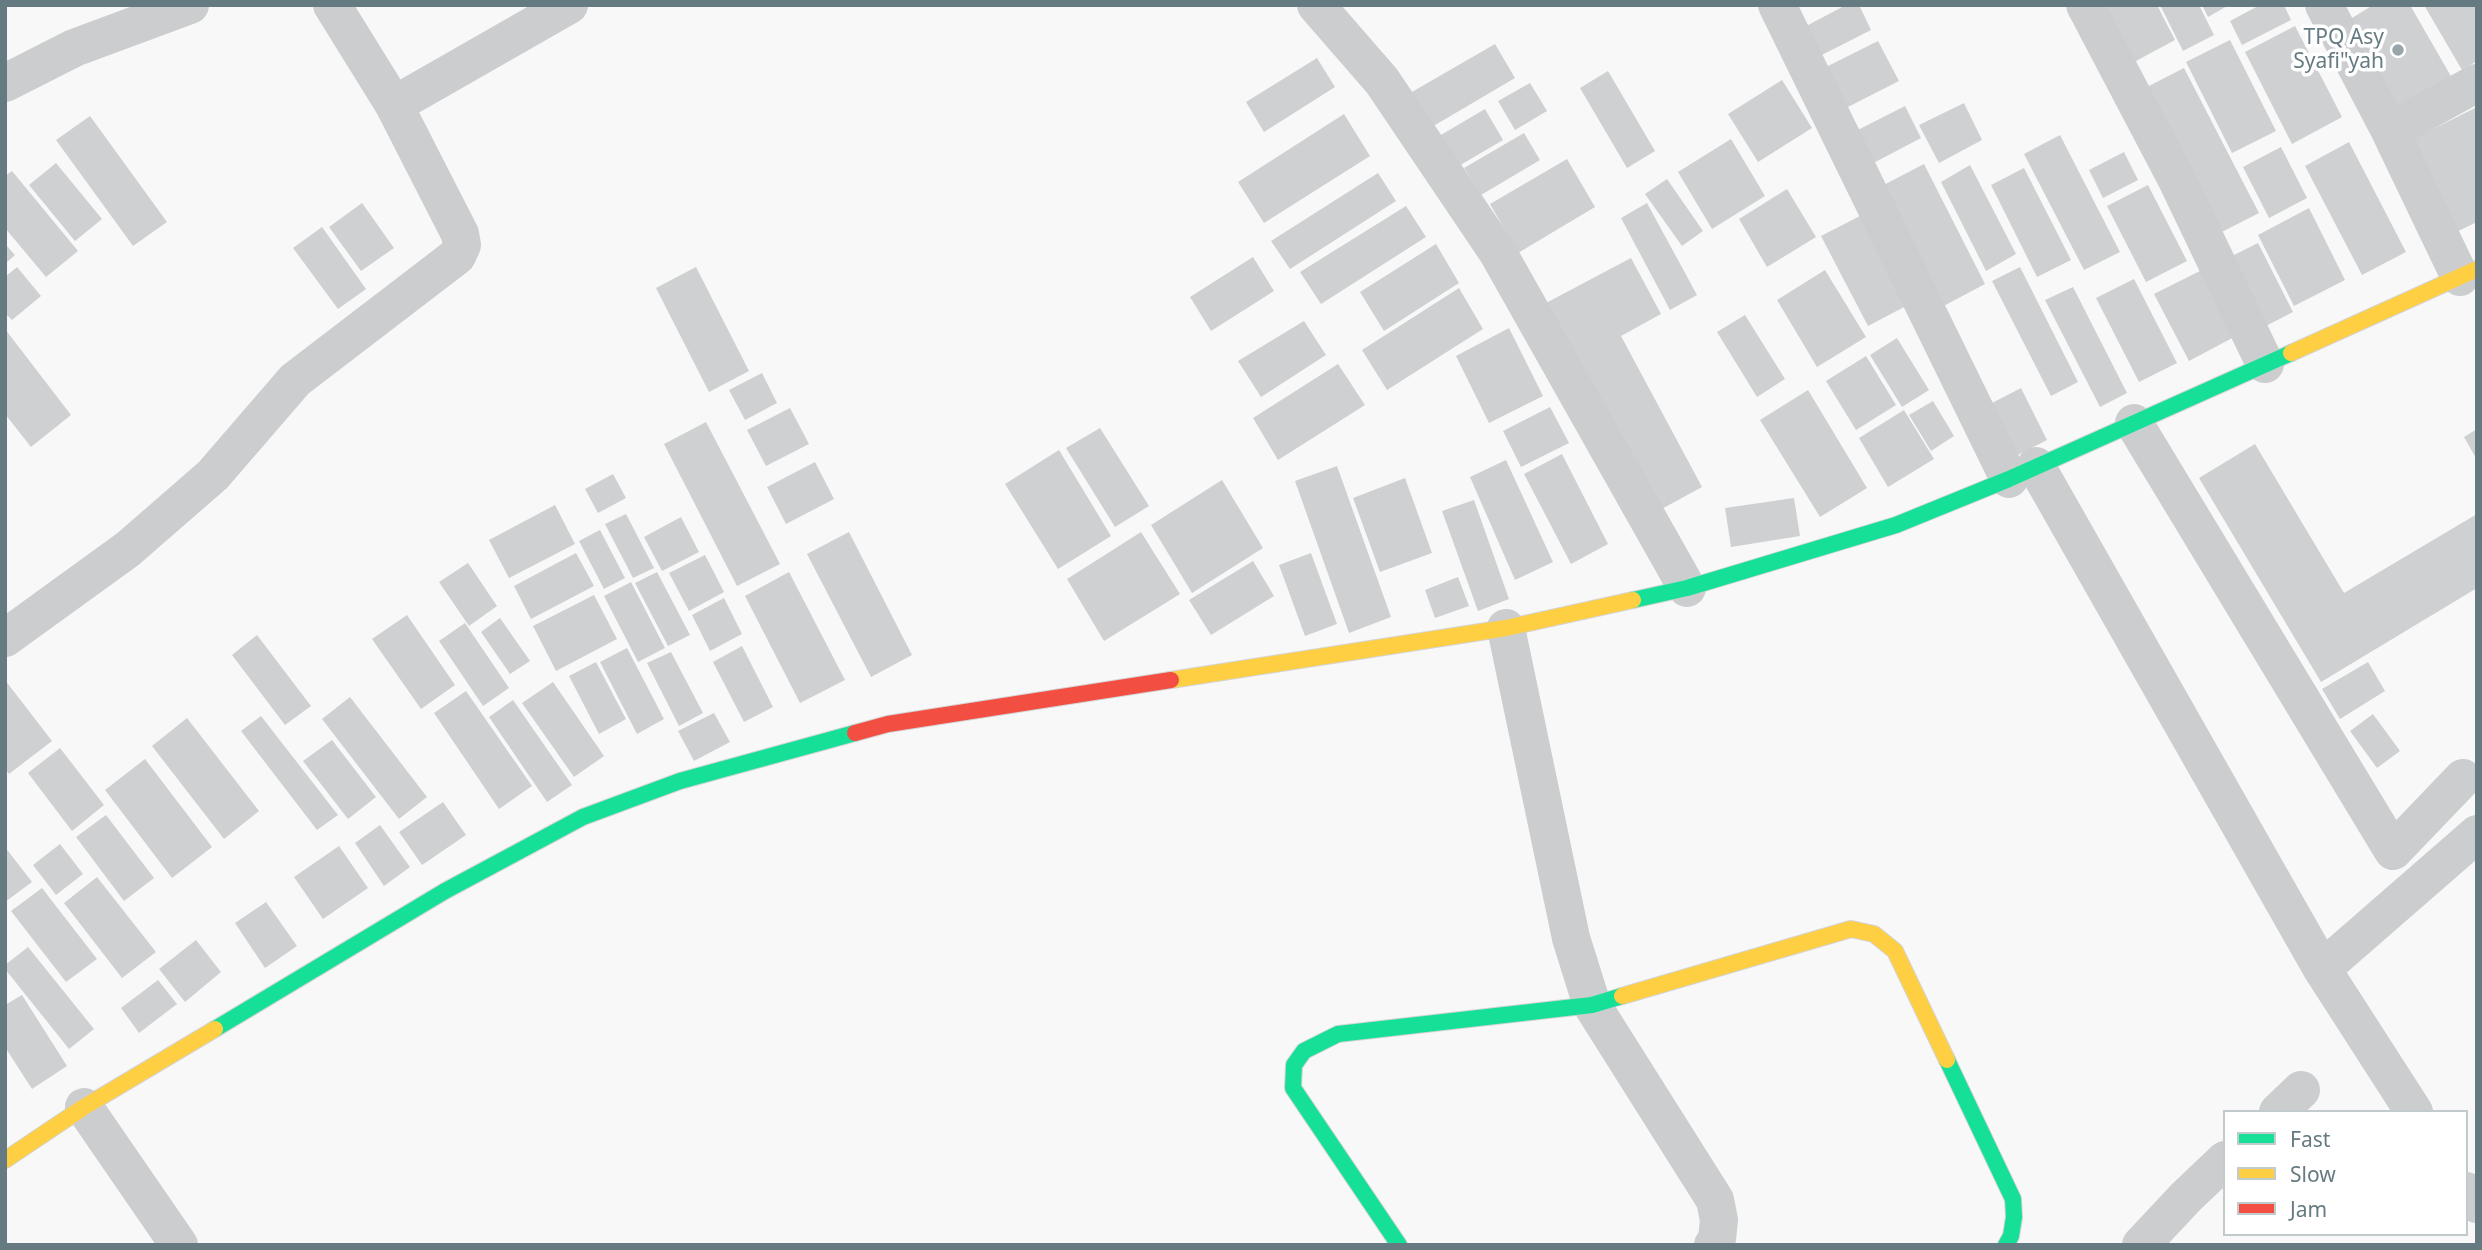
<!DOCTYPE html>
<style>
body{margin:0}
#map{position:relative;width:2482px;height:1250px;overflow:hidden;background:#f8f8f8;font-family:"Noto Sans",sans-serif}
canvas{display:block}
.frame{position:absolute;inset:0;border:7px solid #657a81;pointer-events:none}
.legend{position:absolute;left:2223px;top:1110px;width:245px;height:126px;box-sizing:border-box;background:#fff;border:2px solid #c1cacd;margin:0;padding:9px 12px;list-style:none;font-size:21px;color:#657a81}
.legend li{display:flex;align-items:center;gap:14px;height:35px}
.legend b{width:35px;border:2px solid #c1cacd}
</style>
<div id="map">
<canvas width="2482" height="1250"></canvas>
<div class="frame"></div>
<ul class="legend">
<li><b style="height:9px;background:#16e098"></b>Fast</li>
<li><b style="height:9px;background:#ffcf43"></b>Slow</li>
<li><b style="height:9px;background:#f24e42"></b>Jam</li>
</ul>
</div>
<script>
const ctx = document.querySelector('canvas').getContext('2d');
ctx.lineJoin = 'round';
function fillPath(path, color) { ctx.fillStyle = color; ctx.fill(path, 'evenodd'); }
const shape = rows => new Path2D(rows.map(r => 'M' + r).join(''));
function trace(path, color, width, dash) { ctx.strokeStyle = color; ctx.lineWidth = width; ctx.lineCap = dash ? 'butt' : 'round'; ctx.setLineDash(dash || []); ctx.stroke(path); }
function write(font, color, halo, rows, align = 'center') {
  ctx.font = font + ' "Noto Sans",sans-serif'; ctx.lineWidth = 7; ctx.setLineDash([]); ctx.textBaseline = 'middle'; ctx.strokeStyle = halo; ctx.fillStyle = color; for (const [text, x, y, turn = 0] of rows) {
    ctx.save(); ctx.translate(x, y); ctx.rotate((+turn || 0) * Math.PI / 180); ctx.textAlign = isNaN(turn) ? turn : align; if (halo) ctx.strokeText(text, 0, 0); ctx.fillText(text, 0, 0); ctx.restore();
  }
}
const building = shape([
 [1846,5,1859,5,1871,30,1810,61,1795,32],
 [2091,5,2157,5,2175,40,2123,68],
 [2160,5,2199,5,2214,35,2183,51],
 [2202,5,2229,5,2208,17],
 [2260,5,2284,5,2291,20,2242,45,2230,21],
 [2373,5,2410,5,2452,78,2396,111,2344,23],
 [2424,5,2475,5,2477,9,2477,61,2462,70],
 [2295,26,2342,117,2292,144,2245,52],
 [2230,40,2276,131,2232,153,2186,62],
 [1878,41,1899,81,1838,112,1818,71],
 [1495,44,1515,78,1425,131,1405,96],
 [1317,58,1335,87,1264,132,1246,102],
 [2184,68,2259,213,2212,237,2137,92],
 [1608,71,1655,151,1627,168,1580,88],
 [1782,80,1812,128,1758,162,1728,114],
 [1530,83,1547,111,1515,130,1498,101],
 [1964,103,1982,140,1939,163,1919,125],
 [1905,106,1921,138,1864,168,1848,135],
 [2477,107,2477,222,2454,233,2409,141],
 [1485,109,1503,140,1452,170,1434,139],
 [1344,114,1370,156,1264,223,1238,182],
 [90,116,167,222,133,246,56,140],
 [1524,133,1540,160,1481,195,1464,168],
 [2060,135,2120,252,2084,270,2024,154],
 [1731,139,1765,196,1712,229,1678,172],
 [2349,142,2406,252,2362,275,2305,166],
 [2281,147,2307,198,2269,218,2243,167],
 [2124,152,2138,180,2103,198,2089,170],
 [1567,159,1595,207,1518,253,1490,204],
 [56,163,102,219,75,241,29,185],
 [1924,164,1985,284,1936,310,1874,190],
 [1970,165,2016,254,1986,271,1941,182],
 [2024,168,2071,260,2037,277,1991,185],
 [12,171,78,251,46,277,5,228,5,176],
 [1378,173,1396,201,1290,269,1271,241],
 [1667,179,1703,231,1682,246,1645,194],
 [2148,185,2187,261,2146,282,2107,206],
 [1787,189,1816,237,1767,267,1739,219],
 [362,203,394,248,361,271,329,227],
 [1647,203,1697,295,1670,310,1621,218],
 [1406,206,1426,237,1321,304,1300,272],
 [2309,208,2345,280,2294,306,2258,235],
 [1860,216,1906,306,1868,326,1821,236],
 [322,227,366,289,338,309,293,248],
 [2258,243,2293,312,2260,329,2224,260],
 [5,244,15,255,5,264],
 [1436,244,1459,283,1384,331,1360,292],
 [1253,257,1274,291,1211,331,1190,297],
 [1631,258,1661,314,1621,336,1702,487,1658,511,1546,303],
 [17,267,41,296,12,320,5,313,5,277],
 [696,267,749,371,709,392,656,288],
 [2020,267,2078,382,2051,396,1992,281],
 [1825,270,1866,337,1817,367,1777,300],
 [2202,270,2236,336,2189,361,2154,294],
 [2134,279,2177,363,2139,382,2096,298],
 [2073,287,2127,393,2100,407,2045,300],
 [1459,288,1483,329,1387,390,1362,350],
 [1745,315,1785,379,1757,397,1717,332],
 [1304,321,1326,355,1261,397,1238,361],
 [1509,328,1543,396,1489,423,1456,356],
 [5,329,71,415,31,447,5,414],
 [1897,338,1929,390,1902,407,1870,355],
 [1866,356,1896,405,1856,430,1826,381],
 [1338,364,1365,405,1278,460,1253,418],
 [762,373,777,403,745,420,729,390],
 [2021,388,2047,440,2016,456,1990,404],
 [1808,390,1867,488,1820,517,1760,420],
 [1933,401,1954,436,1931,451,1909,415],
 [1550,407,1569,443,1521,467,1503,431],
 [790,408,809,444,766,466,747,430],
 [1904,410,1934,459,1888,487,1859,438],
 [706,422,780,564,737,586,664,444],
 [1100,428,1149,506,1115,527,1066,448],
 [2477,429,2477,460,2464,437],
 [2255,444,2344,593,2477,514,2477,588,2321,682,2199,478],
 [1059,450,1111,536,1058,569,1005,484],
 [1562,454,1608,544,1571,564,1524,474],
 [1506,460,1553,562,1515,580,1470,477],
 [815,462,834,499,786,524,767,487],
 [1337,466,1391,617,1349,633,1295,481],
 [613,474,626,498,598,513,585,489],
 [1405,478,1432,553,1380,572,1353,498],
 [1222,480,1263,548,1192,593,1151,525],
 [1794,498,1800,536,1731,547,1725,508],
 [1474,500,1509,599,1478,611,1442,511],
 [555,505,575,544,509,578,489,540],
 [626,514,654,568,633,578,605,524],
 [681,517,699,552,662,571,644,537],
 [600,530,625,578,604,589,579,541],
 [849,532,912,655,871,677,807,554],
 [1141,532,1180,594,1104,641,1067,579],
 [576,553,594,586,531,619,514,586],
 [1311,553,1337,624,1305,636,1279,565],
 [705,555,724,592,689,611,669,573],
 [1253,561,1274,596,1211,635,1189,600],
 [468,563,497,606,469,626,439,582],
 [657,572,690,635,668,646,635,583],
 [789,572,845,680,800,703,745,596],
 [1458,577,1469,606,1435,618,1425,590],
 [631,582,665,648,638,662,604,596],
 [594,595,617,639,556,671,533,626],
 [724,598,742,634,710,651,692,615],
 [407,615,455,685,421,709,372,639],
 [500,618,530,661,510,674,481,632],
 [465,623,509,688,483,706,439,641],
 [257,635,311,706,285,725,232,655],
 [742,646,773,707,744,722,713,662],
 [627,648,664,719,637,734,600,662],
 [671,652,703,713,679,726,647,663],
 [596,662,626,719,599,734,569,676],
 [2368,662,2385,691,2340,719,2322,689],
 [5,680,52,741,9,774,5,769],
 [553,682,604,756,574,777,522,703],
 [466,691,532,786,499,809,434,713],
 [350,697,427,797,399,819,322,719],
 [513,700,572,785,547,802,489,717],
 [714,713,730,742,694,761,678,731],
 [2373,714,2400,751,2377,768,2350,731],
 [261,716,338,815,317,830,241,731],
 [187,718,259,811,224,839,152,746],
 [332,740,376,797,348,819,303,761],
 [60,748,104,805,72,831,28,773],
 [145,759,212,847,172,878,105,790],
 [443,802,466,835,422,865,399,832],
 [106,815,154,878,124,901,76,837],
 [380,825,410,867,384,886,355,843],
 [60,844,83,874,56,895,33,865],
 [339,846,368,888,323,919,294,877],
 [5,847,32,882,5,902],
 [97,877,156,952,122,978,64,903],
 [42,888,97,959,66,982,11,911],
 [266,902,297,946,265,968,235,923],
 [196,940,221,972,185,1002,159,969],
 [28,947,94,1029,69,1049,5,969,5,965],
 [158,980,177,1004,139,1033,121,1008],
 [22,995,67,1066,32,1089,5,1047,5,1005]
]);
const street = shape([
 [332,5,394,105,569,5],
 [1316,5,1382,81,1498,253,1687,588],
 [1777,5,2009,479],
 [2085,5,2178,182,2265,364],
 [2324,5,2390,131,2460,277],
 [5,83,74,48,190,5],
 [2390,131,2477,83],
 [2134,423,2393,851,2463,778],
 [2036,466,2322,969,2414,1112],
 [1506,628,1571,938,1592,1005,1715,1200,1719,1220,1717,1239,1713,1245],
 [5,638,128,549,213,475,295,380,457,256,462,245,460,234,394,105],
 [2322,969,2477,834],
 [84,1107,179,1245],
 [2278,1112,2301,1090],
 [2466,1191,2477,1204],
 [2141,1245,2186,1197,2225,1160]
]);
const fast = shape([
 [1633,600,1687,588,1896,525,2009,479,2291,353],
 [215,1029,445,891,583,817,680,781,855,733],
 [1947,1060,2013,1199,2014,1217,2011,1236,2006,1245],
 [1399,1245,1293,1088,1294,1065,1304,1051,1338,1034,1592,1005,1622,996]
]);
const slow = shape([
 [2291,353,2477,269],
 [1171,680,1506,628,1633,600],
 [1622,996,1851,929,1874,934,1895,951,1947,1060],
 [5,1160,84,1107,215,1029]
]);
const jam = shape([
 [855,733,888,724,1171,680]
]);
const markers = [
 [2398,50,7,"#98a6ab"]
];
const poiNames = [
 ["TPQ Asy",2384,38],
 ["Syafi\"yah",2384,62]
];
fillPath(building, '#ced0d1');
trace(fast, '#d3d4d5', 18);
trace(slow, '#d3d4d5', 18);
trace(jam, '#d3d4d5', 18);
trace(street, '#cbcdce', 38);
trace(fast, '#16e098', 16);
trace(slow, '#ffcf43', 16);
trace(jam, '#f24e42', 16);
for (const [x, y, r, color] of markers) { const dot = new Path2D(); dot.arc(x, y, r, 0, 2 * Math.PI); ctx.fillStyle = color; ctx.fill(dot); trace(dot, '#fff', 2.5); }
write('21px', '#657a81', '#fff', poiNames, 'right');
</script>
